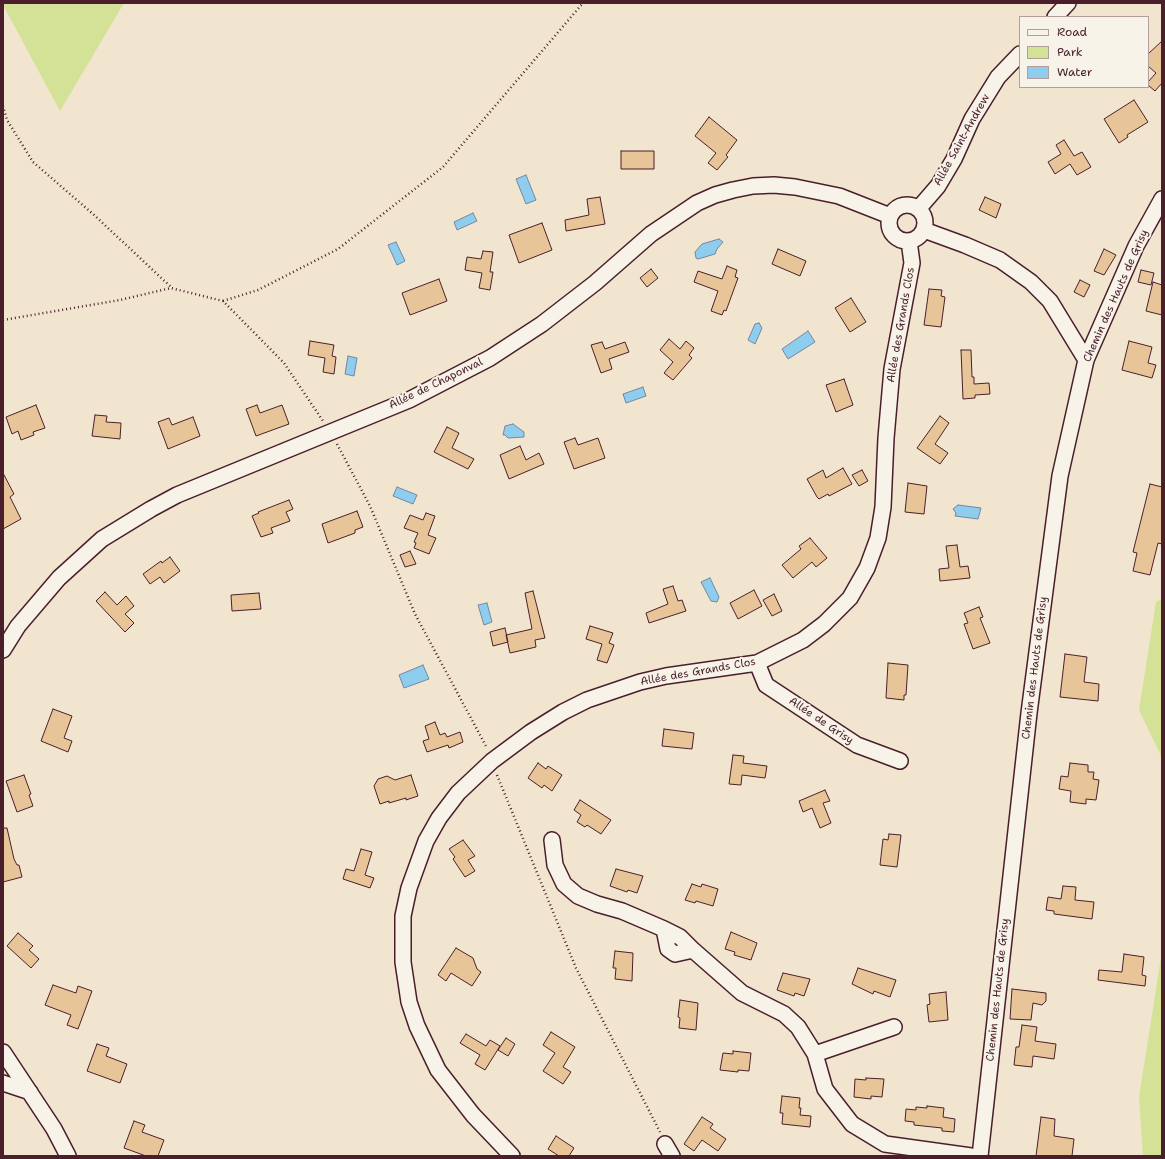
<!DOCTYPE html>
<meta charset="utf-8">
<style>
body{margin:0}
#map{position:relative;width:1165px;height:1159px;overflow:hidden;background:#f2e5d0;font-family:"Shantell Sans",sans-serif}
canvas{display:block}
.frame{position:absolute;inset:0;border:4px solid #4a1f2b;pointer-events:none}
.legend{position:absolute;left:1019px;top:16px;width:130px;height:72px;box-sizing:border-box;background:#f7f3e8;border:1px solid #b29e9c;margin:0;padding:5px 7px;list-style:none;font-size:12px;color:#4a1f2b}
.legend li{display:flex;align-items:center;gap:8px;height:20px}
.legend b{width:20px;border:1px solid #b29e9c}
</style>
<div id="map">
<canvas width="1165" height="1159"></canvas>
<div class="frame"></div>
<ul class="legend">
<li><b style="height:5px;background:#f7f3e8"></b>Road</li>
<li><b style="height:11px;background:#d3e296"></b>Park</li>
<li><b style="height:11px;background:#8fcdef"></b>Water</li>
</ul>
</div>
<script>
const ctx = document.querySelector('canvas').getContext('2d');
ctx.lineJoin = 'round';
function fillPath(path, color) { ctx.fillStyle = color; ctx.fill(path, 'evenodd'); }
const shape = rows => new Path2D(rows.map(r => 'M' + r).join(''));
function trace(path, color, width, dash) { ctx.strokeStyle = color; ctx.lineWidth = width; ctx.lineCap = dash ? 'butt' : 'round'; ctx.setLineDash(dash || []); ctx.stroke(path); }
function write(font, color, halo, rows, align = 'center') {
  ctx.font = font + ' "Shantell Sans",sans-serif'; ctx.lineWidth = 4; ctx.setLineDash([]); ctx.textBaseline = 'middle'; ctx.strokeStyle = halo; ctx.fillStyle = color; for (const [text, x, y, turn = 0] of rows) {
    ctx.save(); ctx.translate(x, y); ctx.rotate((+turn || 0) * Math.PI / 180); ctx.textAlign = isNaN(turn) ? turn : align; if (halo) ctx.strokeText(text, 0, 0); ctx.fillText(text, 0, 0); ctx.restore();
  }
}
const green = shape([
 [3,3,124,3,60,111,3,5],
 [1162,599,1162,758,1139,710,1156,602],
 [1162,951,1162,1156,1143,1156,1139,1097]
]);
const water = shape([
 [526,175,536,200,526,204,516,179,526,175],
 [473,213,477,221,457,230,454,222,473,213],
 [719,239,723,242,717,249,715,254,698,259,696,258,695,252,702,244,719,239],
 [396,242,405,261,397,265,388,245,396,242],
 [759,323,762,328,755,344,748,340,755,324,759,323],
 [808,331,815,342,788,359,782,349,808,331],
 [348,356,357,358,354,376,345,374,348,356],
 [643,387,646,396,626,403,623,394,643,387],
 [513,424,524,432,524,437,508,438,505,435,503,435,505,426,513,424],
 [397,487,417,495,413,504,393,496,397,487],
 [958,505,981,508,978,519,955,516,956,513,953,509,958,505],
 [710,578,719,597,717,602,711,601,701,582,710,578],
 [487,603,492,622,484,625,478,605,487,603],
 [423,665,429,679,404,688,399,675,423,665]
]);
const building = shape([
 [1162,41,1162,83,1155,91,1148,85,1148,82,1156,73,1148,66,1148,54,1162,41],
 [1134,100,1148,122,1127,135,1128,137,1119,143,1104,119,1134,100],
 [709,117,737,140,726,155,728,157,717,170,708,163,716,153,695,136,709,117],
 [1064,140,1074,156,1082,152,1091,167,1077,175,1070,164,1055,174,1048,162,1061,154,1056,145,1064,140],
 [621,151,654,151,654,169,621,169,621,151],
 [600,197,605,224,566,231,565,220,589,215,587,199,600,197],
 [985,197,1001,204,996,218,979,210,985,197],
 [542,223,552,250,519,263,509,235,542,223],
 [778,249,806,261,800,276,772,264,778,249],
 [1104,249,1116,255,1104,275,1094,271,1104,249],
 [483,251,493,252,490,272,493,272,490,290,479,288,482,273,465,270,467,257,481,259,483,251],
 [727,266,737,270,735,277,738,278,726,311,724,310,722,315,711,311,718,291,694,282,698,271,722,279,727,266],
 [651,269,658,278,647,287,640,278,651,269],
 [1141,270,1154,273,1151,285,1138,282,1141,270],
 [439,279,447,301,410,315,402,293,439,279],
 [1080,280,1090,285,1084,297,1074,292,1080,280],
 [1153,282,1162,285,1162,315,1146,311,1153,282],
 [929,289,942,290,941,296,945,297,941,327,924,325,929,289],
 [851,298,866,322,850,332,835,308,851,298],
 [669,339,680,349,686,341,694,348,689,355,692,358,673,380,664,373,673,362,660,350,669,339],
 [310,341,334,345,332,356,336,357,334,374,323,372,325,358,308,355,310,341],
 [1129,341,1152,347,1148,363,1156,365,1152,378,1122,370,1129,341],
 [602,342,605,349,625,342,629,352,609,359,612,369,601,373,591,345,602,342],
 [961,350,971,350,972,377,974,377,974,384,989,383,990,394,975,395,975,398,963,399,961,350],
 [844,379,853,405,836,412,826,385,844,379],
 [36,405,45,428,33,432,34,435,21,440,18,431,12,434,6,417,36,405],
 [257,405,260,413,282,405,289,424,256,436,246,409,257,405],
 [95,415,107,416,106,422,121,423,120,439,92,436,95,415],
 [940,416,949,423,935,444,948,453,940,464,917,448,940,416],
 [193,417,200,436,168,449,158,422,169,418,172,425,193,417],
 [447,427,459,433,452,448,474,459,468,469,434,452,447,427],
 [575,438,578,445,598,438,605,458,574,469,564,442,575,438],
 [520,446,526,460,539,453,544,464,509,479,500,455,520,446],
 [843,468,852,484,829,496,828,494,819,499,817,497,807,479,823,470,826,478,843,468],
 [862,470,868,481,859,486,852,475,862,470],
 [3,473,14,494,10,497,21,519,3,529,3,473],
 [908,483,927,486,924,514,905,512,908,483],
 [1150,484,1162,487,1162,544,1158,543,1150,575,1133,571,1137,553,1133,552,1150,484],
 [289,500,293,509,286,512,290,521,271,528,273,533,261,537,252,516,259,513,258,512,289,500],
 [357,511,363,527,355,530,355,533,328,543,322,524,357,511],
 [426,513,435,516,428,535,436,538,429,554,414,548,416,543,414,542,418,533,404,528,410,515,423,520,426,513],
 [810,538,827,558,816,567,812,562,793,578,782,565,801,549,799,546,810,538],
 [957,545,960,567,968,566,970,578,940,581,939,569,949,568,946,546,957,545],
 [410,551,416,564,405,567,400,555,410,551],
 [170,557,180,571,164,583,160,577,150,584,143,574,161,561,162,563,170,557],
 [673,586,678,601,682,600,686,611,649,623,646,613,668,604,663,589,673,586],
 [754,590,762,606,738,619,730,603,754,590],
 [533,591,545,638,535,640,536,647,510,653,506,635,532,629,525,593,533,591],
 [105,592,117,605,126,596,134,606,125,614,134,623,125,632,96,601,105,592],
 [259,593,261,609,232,611,231,595,259,593],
 [774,594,782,611,772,616,763,600,774,594],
 [979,607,983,617,980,618,990,643,973,649,964,624,968,623,964,613,979,607],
 [590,626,613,633,609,643,614,645,607,663,597,660,602,644,586,639,590,626],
 [505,628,508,642,493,646,490,632,505,628],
 [1065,654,1087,657,1084,682,1099,684,1098,701,1060,697,1065,654],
 [888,663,908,665,906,695,904,695,904,700,886,698,888,663],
 [53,709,72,716,64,738,72,741,68,752,41,741,53,709],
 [435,722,440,735,445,733,447,737,460,732,463,742,449,748,448,745,427,752,423,741,429,739,425,726,435,722],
 [664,729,694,733,692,749,662,746,664,729],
 [733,755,744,756,743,763,767,766,765,778,742,775,741,785,729,784,733,755],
 [538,763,546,769,548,766,562,775,552,791,544,785,542,788,528,778,538,763],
 [1070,763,1088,765,1088,772,1094,772,1093,779,1099,780,1096,800,1086,799,1086,804,1070,802,1071,791,1059,789,1061,776,1068,777,1070,763],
 [24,775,31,794,29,795,33,806,17,812,6,781,24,775],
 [411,775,418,796,406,800,406,798,389,803,389,801,380,804,374,786,378,779,387,776,395,780,411,775],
 [825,790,830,801,823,803,831,823,820,828,812,808,803,812,799,801,825,790],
 [580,800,611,820,601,834,587,825,585,827,577,822,581,815,574,810,580,800],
 [3,828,7,828,14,859,17,865,19,865,22,877,3,882,3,828],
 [889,834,901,835,897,867,880,865,883,839,888,840,889,834],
 [463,840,475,856,468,860,475,871,465,877,453,859,455,857,449,849,463,840],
 [361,849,372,852,365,875,374,878,370,888,343,879,346,869,354,871,361,849],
 [616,869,643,876,637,893,628,890,627,892,610,886,616,869],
 [692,884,701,887,702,884,718,889,713,906,696,901,695,903,685,900,692,884],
 [1063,886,1076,887,1075,900,1094,902,1092,919,1054,914,1054,911,1046,910,1048,897,1061,899,1063,886],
 [731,932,757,943,751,960,734,955,735,952,725,949,731,932],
 [18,933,33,946,29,950,39,959,31,968,7,946,18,933],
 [456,948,473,958,477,969,481,972,472,986,451,973,446,981,438,975,456,948],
 [615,951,633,953,632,981,615,979,616,968,613,968,615,951],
 [1124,954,1144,957,1142,975,1146,976,1145,986,1098,980,1099,970,1122,972,1124,954],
 [858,968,896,980,890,997,874,991,873,994,852,984,858,968],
 [783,973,810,979,804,996,795,993,794,996,777,990,783,973],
 [53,985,76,993,78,986,92,991,78,1029,67,1025,71,1015,45,1005,53,985],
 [1012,989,1046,993,1046,1001,1042,1005,1033,1003,1031,1020,1010,1019,1012,989],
 [946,992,948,1020,929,1022,927,1005,930,1004,929,994,946,992],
 [680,1000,698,1003,696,1030,679,1028,680,1018,678,1017,680,1000],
 [1022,1025,1037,1027,1035,1041,1056,1044,1054,1059,1033,1056,1032,1067,1014,1065,1016,1047,1019,1047,1022,1025],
 [551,1032,575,1047,563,1067,571,1072,563,1084,543,1071,555,1053,543,1045,551,1032],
 [466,1034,486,1046,490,1040,500,1046,485,1070,475,1064,480,1055,460,1043,466,1034],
 [506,1038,515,1044,508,1056,498,1050,506,1038],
 [97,1044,109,1048,106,1056,127,1064,120,1083,87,1071,97,1044],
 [733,1051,751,1053,749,1071,738,1070,738,1072,720,1070,723,1053,733,1054,733,1051],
 [866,1078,884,1079,882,1097,871,1096,871,1099,854,1097,855,1079,866,1080,866,1078],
 [782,1096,800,1098,799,1108,801,1108,800,1115,811,1116,810,1127,782,1124,783,1113,780,1113,782,1096],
 [927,1106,944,1108,943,1117,955,1119,954,1132,942,1131,942,1128,914,1125,914,1122,905,1121,906,1109,916,1110,916,1107,927,1108,927,1106],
 [702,1117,713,1124,710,1128,726,1139,718,1151,702,1140,694,1151,684,1144,702,1117],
 [1041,1117,1055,1119,1054,1136,1074,1139,1072,1156,1036,1156,1041,1117],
 [134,1121,145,1125,142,1132,164,1140,158,1156,146,1156,124,1148,134,1121],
 [556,1136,574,1148,569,1156,559,1156,548,1149,556,1136]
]);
const path = shape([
 [3,106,7,120,33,162,93,214,171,287],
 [223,301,258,290,338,249,443,167,583,3],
 [3,320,120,300,171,288,223,301,284,363,323,421],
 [337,444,370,506,415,614,487,748],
 [497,775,576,968,660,1132]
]);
const minor = shape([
 [1055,17,1068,3],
 '889 223a18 18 0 1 1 36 0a18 18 0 1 1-36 0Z',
 [919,208,938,186,954,159,972,119,998,77,1020,54],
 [924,230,965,245,1000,260,1031,282,1050,301,1086,360],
 [3,650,18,626,59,578,102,539,151,509,177,495,409,400,490,358,542,324,595,283,651,234,697,203,715,195,733,190,753,186,774,185,795,187,839,196,890,216],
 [757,663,766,685,857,745,900,761],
 [552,840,555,865,564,884,578,896,597,904,622,911,664,929,668,949,675,954,693,950,742,993,784,1014,798,1027,815,1054,825,1089,852,1124,885,1144,971,1156],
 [664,929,680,937,693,950],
 [3,1052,54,1129,68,1156],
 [815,1054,894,1027],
 [3,1083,30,1092],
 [665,1144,672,1156],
 [512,1156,473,1115,438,1070,417,1026,409,1002,403,962,403,916,409,888,426,841,439,818,458,793,492,761,531,732,563,712,587,700,640,682,666,676,757,663,803,640,824,624,850,598,867,568,878,538,883,507,886,438,892,369,912,263,909,241],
 [980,1156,1029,713,1060,476,1086,360,1136,246,1162,199]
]);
const streetNames = [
 ["Allée Saint-Andrew",962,140,-61],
 ["Chemin des Hauts de Grisy",1116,296,-66],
 ["Allée des Grands Clos",901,325,-80],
 ["Allée de Chaponval",436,384,-26],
 ["Chemin des Hauts de Grisy",1035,668,-83],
 ["Allée des Grands Clos",698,672,-10],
 ["Allée de Grisy",821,721,34],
 ["Chemin des Hauts de Grisy",998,990,-84]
];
fillPath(green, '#d3e296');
fillPath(water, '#8fcdef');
trace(water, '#7387a1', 1);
fillPath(building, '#e8c499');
trace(building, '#4a1f2b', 1);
trace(minor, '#4a1f2b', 18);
trace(path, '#4a1f2b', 2.5, [1, 3]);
trace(minor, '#f7f3e8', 15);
write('11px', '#4a1f2b', '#f7f3e8', streetNames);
</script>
